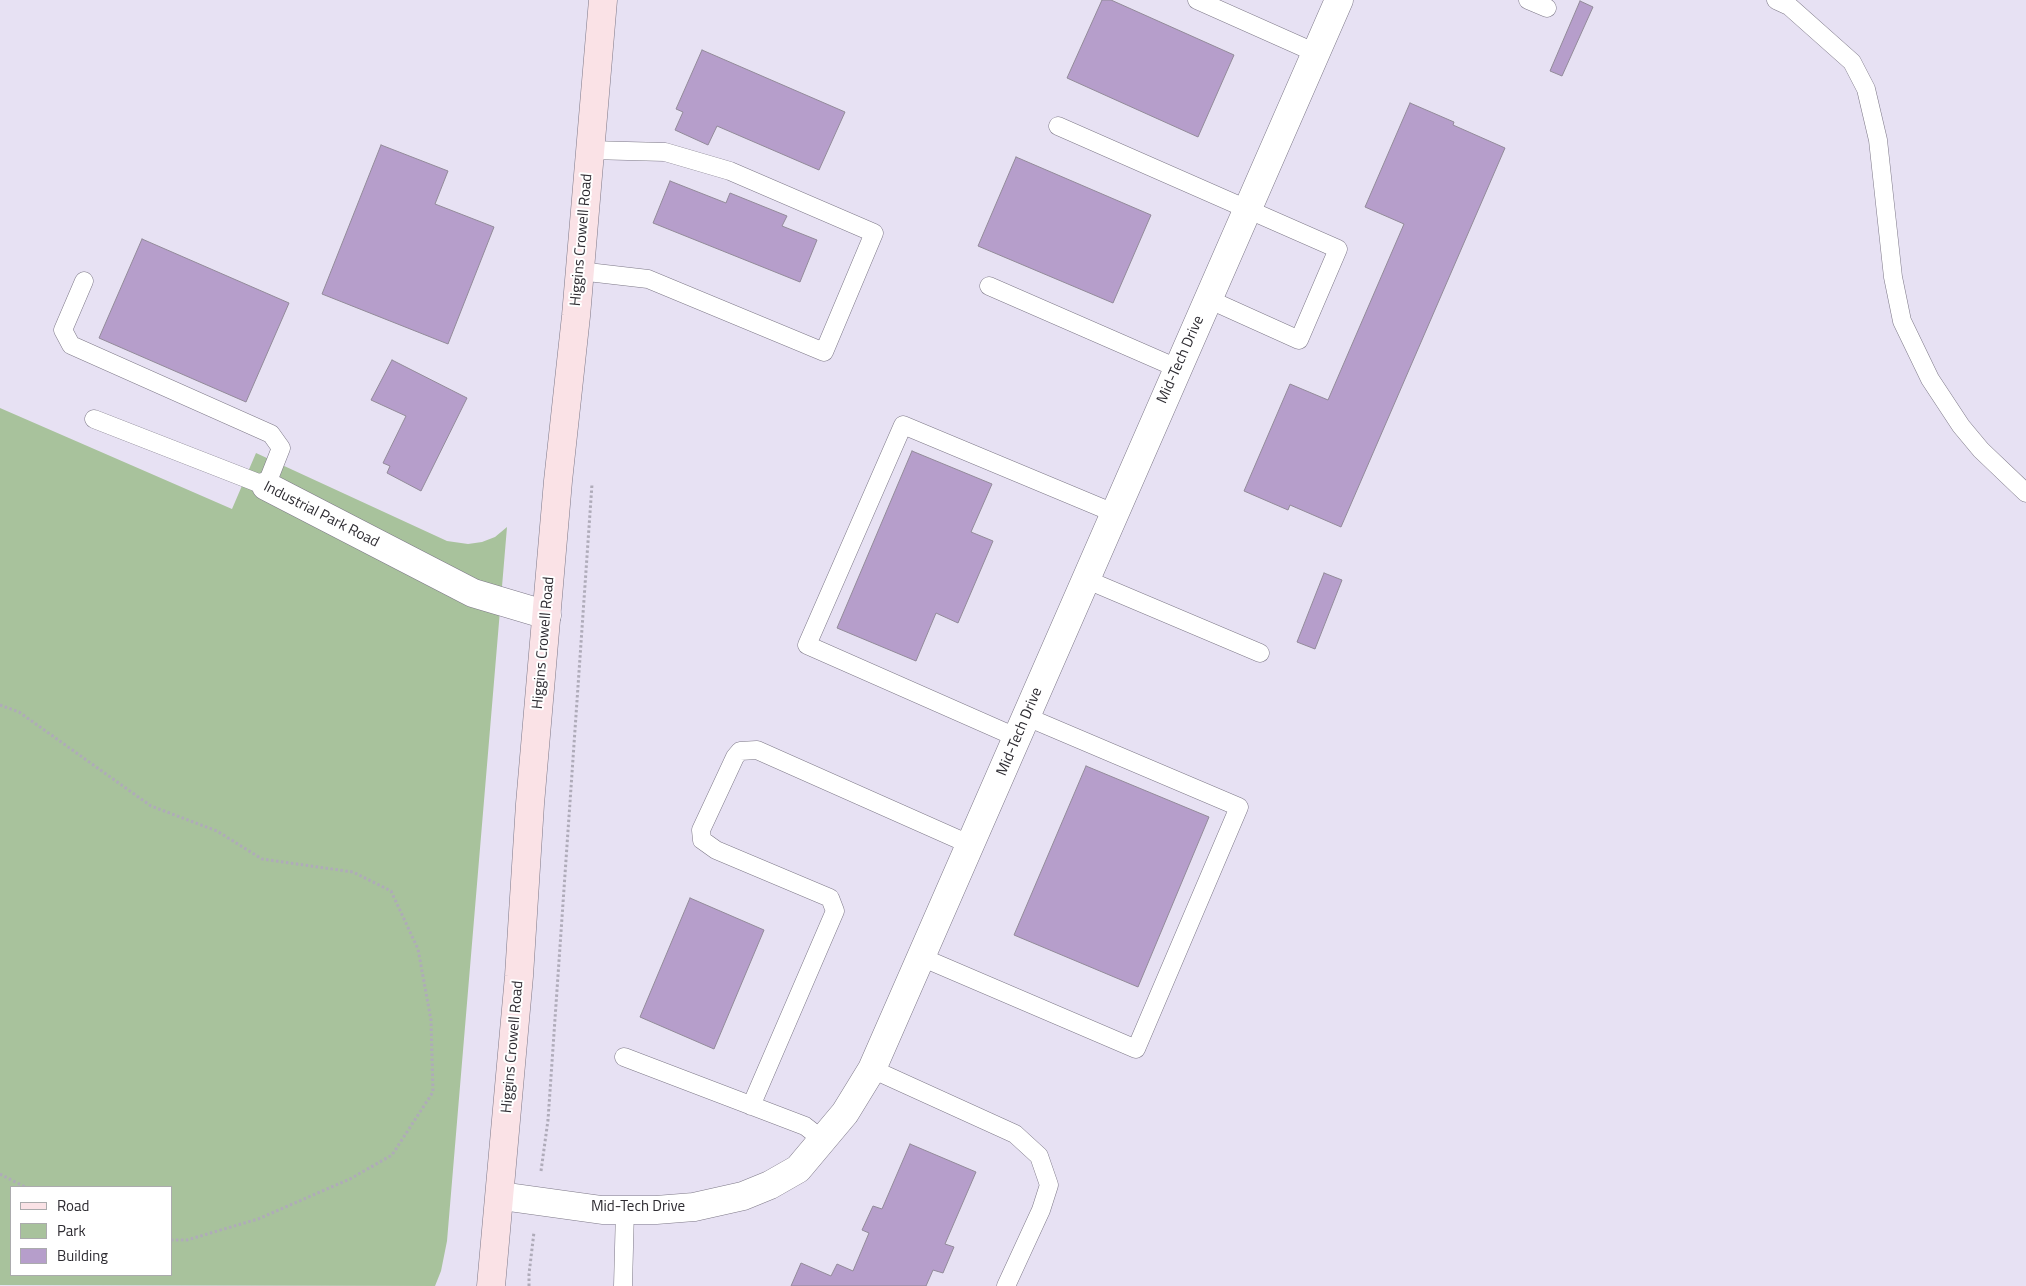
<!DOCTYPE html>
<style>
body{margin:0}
#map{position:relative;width:2026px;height:1286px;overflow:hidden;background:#e7e1f3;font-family:"Titillium Web",sans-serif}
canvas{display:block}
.legend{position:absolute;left:10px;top:1186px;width:162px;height:90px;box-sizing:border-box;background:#fff;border:1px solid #ababad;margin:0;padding:6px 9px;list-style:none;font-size:15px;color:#2e2c32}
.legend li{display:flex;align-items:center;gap:10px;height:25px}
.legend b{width:25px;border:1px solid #ababad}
</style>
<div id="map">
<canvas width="2026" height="1286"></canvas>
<ul class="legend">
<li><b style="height:6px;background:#fae2e6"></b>Road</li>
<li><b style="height:14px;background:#a8c29c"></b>Park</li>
<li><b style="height:14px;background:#b69ecb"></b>Building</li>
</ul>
</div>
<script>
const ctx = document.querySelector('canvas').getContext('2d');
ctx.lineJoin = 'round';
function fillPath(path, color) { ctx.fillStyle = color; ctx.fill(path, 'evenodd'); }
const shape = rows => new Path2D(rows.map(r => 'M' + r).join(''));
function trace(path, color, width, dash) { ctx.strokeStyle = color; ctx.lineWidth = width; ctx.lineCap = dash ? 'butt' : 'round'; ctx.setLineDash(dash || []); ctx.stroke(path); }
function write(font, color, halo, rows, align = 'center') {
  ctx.font = font + ' "Titillium Web",sans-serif'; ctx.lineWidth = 4; ctx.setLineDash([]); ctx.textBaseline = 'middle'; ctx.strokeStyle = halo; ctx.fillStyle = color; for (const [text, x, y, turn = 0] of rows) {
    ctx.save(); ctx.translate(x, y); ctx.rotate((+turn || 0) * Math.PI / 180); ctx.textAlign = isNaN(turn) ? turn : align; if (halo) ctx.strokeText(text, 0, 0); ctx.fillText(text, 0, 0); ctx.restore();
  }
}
const green = shape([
 [0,408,232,509,256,453,447,541,468,544,482,542,495,537,507,527,447,1241,441,1271,435,1286,0,1285],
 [11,1187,171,1187,171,1275,11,1275]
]);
const building = shape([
 [1102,0,1111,0,1234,55,1198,137,1067,78,1102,0],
 [1580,1,1593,7,1562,76,1550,71,1580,1],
 [702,50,845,112,819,170,717,126,708,145,675,130,683,112,676,109,702,50],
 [1410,103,1454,122,1453,125,1505,148,1341,527,1290,505,1288,510,1244,491,1290,384,1328,400,1404,224,1365,207,1410,103],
 [381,145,448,171,435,204,494,227,448,344,322,294,381,145],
 [1016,157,1151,215,1113,303,978,246,1016,157],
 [670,181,726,203,730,193,787,216,782,226,817,240,800,282,653,223,670,181],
 [142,239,289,303,246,402,99,338,142,239],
 [392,360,467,398,421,491,387,473,390,466,383,463,406,416,371,400,392,360],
 [912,451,992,484,971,532,993,541,958,623,936,613,916,661,837,628,912,451],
 [1324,573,1342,580,1315,649,1297,642,1324,573],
 [1086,766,1209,817,1138,987,1014,935,1086,766],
 [690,898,764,930,714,1049,640,1017,690,898],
 [910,1144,976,1172,945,1244,954,1247,943,1273,933,1270,926,1286,791,1286,801,1263,831,1276,837,1264,853,1271,869,1233,862,1230,873,1206,882,1209,910,1144]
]);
const path = shape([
 [0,705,19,712,151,806,217,831,262,859,353,872,391,891,418,949,431,1020,433,1092,392,1155,350,1179,258,1219,187,1240,171,1240],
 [541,1171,548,1120,592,484],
 [0,1174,25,1187],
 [529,1286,529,1274,534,1232]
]);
const service = shape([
 [1197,0,1316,53],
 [1528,0,1547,8],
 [1776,0,1789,6,1852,62,1866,89,1878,140,1893,277,1902,321,1930,379,1961,426,1981,450,2026,493],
 [1058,126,1338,249,1299,340,1208,299],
 [579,271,648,279,824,352,874,233,730,171,665,152,590,150],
 [84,281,63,330,71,345,271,434,281,448,266,486,94,419],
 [989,286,1177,368],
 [1085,579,1260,653],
 [1018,738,807,645,903,425,1114,513],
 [921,957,1136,1049,1239,807,1027,717],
 [624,1057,805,1126,823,1140],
 [872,1069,1015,1134,1039,1156,1049,1185,1041,1210,1006,1286],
 [751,1106,835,911,830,898,716,850,702,840,701,830,735,757,740,751,757,750,971,845],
 [623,1286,625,1210]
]);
const minor = shape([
 [266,486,473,593,547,615],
 [501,1196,602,1210,656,1210,694,1207,743,1196,770,1185,798,1169,845,1113,872,1069,921,957,1339,0]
]);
const secondary = shape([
 [491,1286,519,976,530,804,558,481,576,316,603,0]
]);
const streetNames = [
 ["Higgins Crowell Road",582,240,-85],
 ["Mid-Tech Drive",1181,360,-66],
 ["Industrial Park Road",321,515,27],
 ["Higgins Crowell Road",544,643,-85],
 ["Mid-Tech Drive",1020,732,-67],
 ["Higgins Crowell Road",513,1047,-85],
 ["Mid-Tech Drive",638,1207]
];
fillPath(green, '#a8c29c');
fillPath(building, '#b69ecb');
trace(building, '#928a99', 1);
trace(service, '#7d7887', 19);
trace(minor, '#7d7887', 29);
trace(secondary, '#7d7887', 29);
trace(path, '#afabb9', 3, [2.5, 2.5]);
trace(service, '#fff', 18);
trace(minor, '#fff', 28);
trace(secondary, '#fae2e6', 28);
write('15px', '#2e2c32', '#fff', streetNames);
</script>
